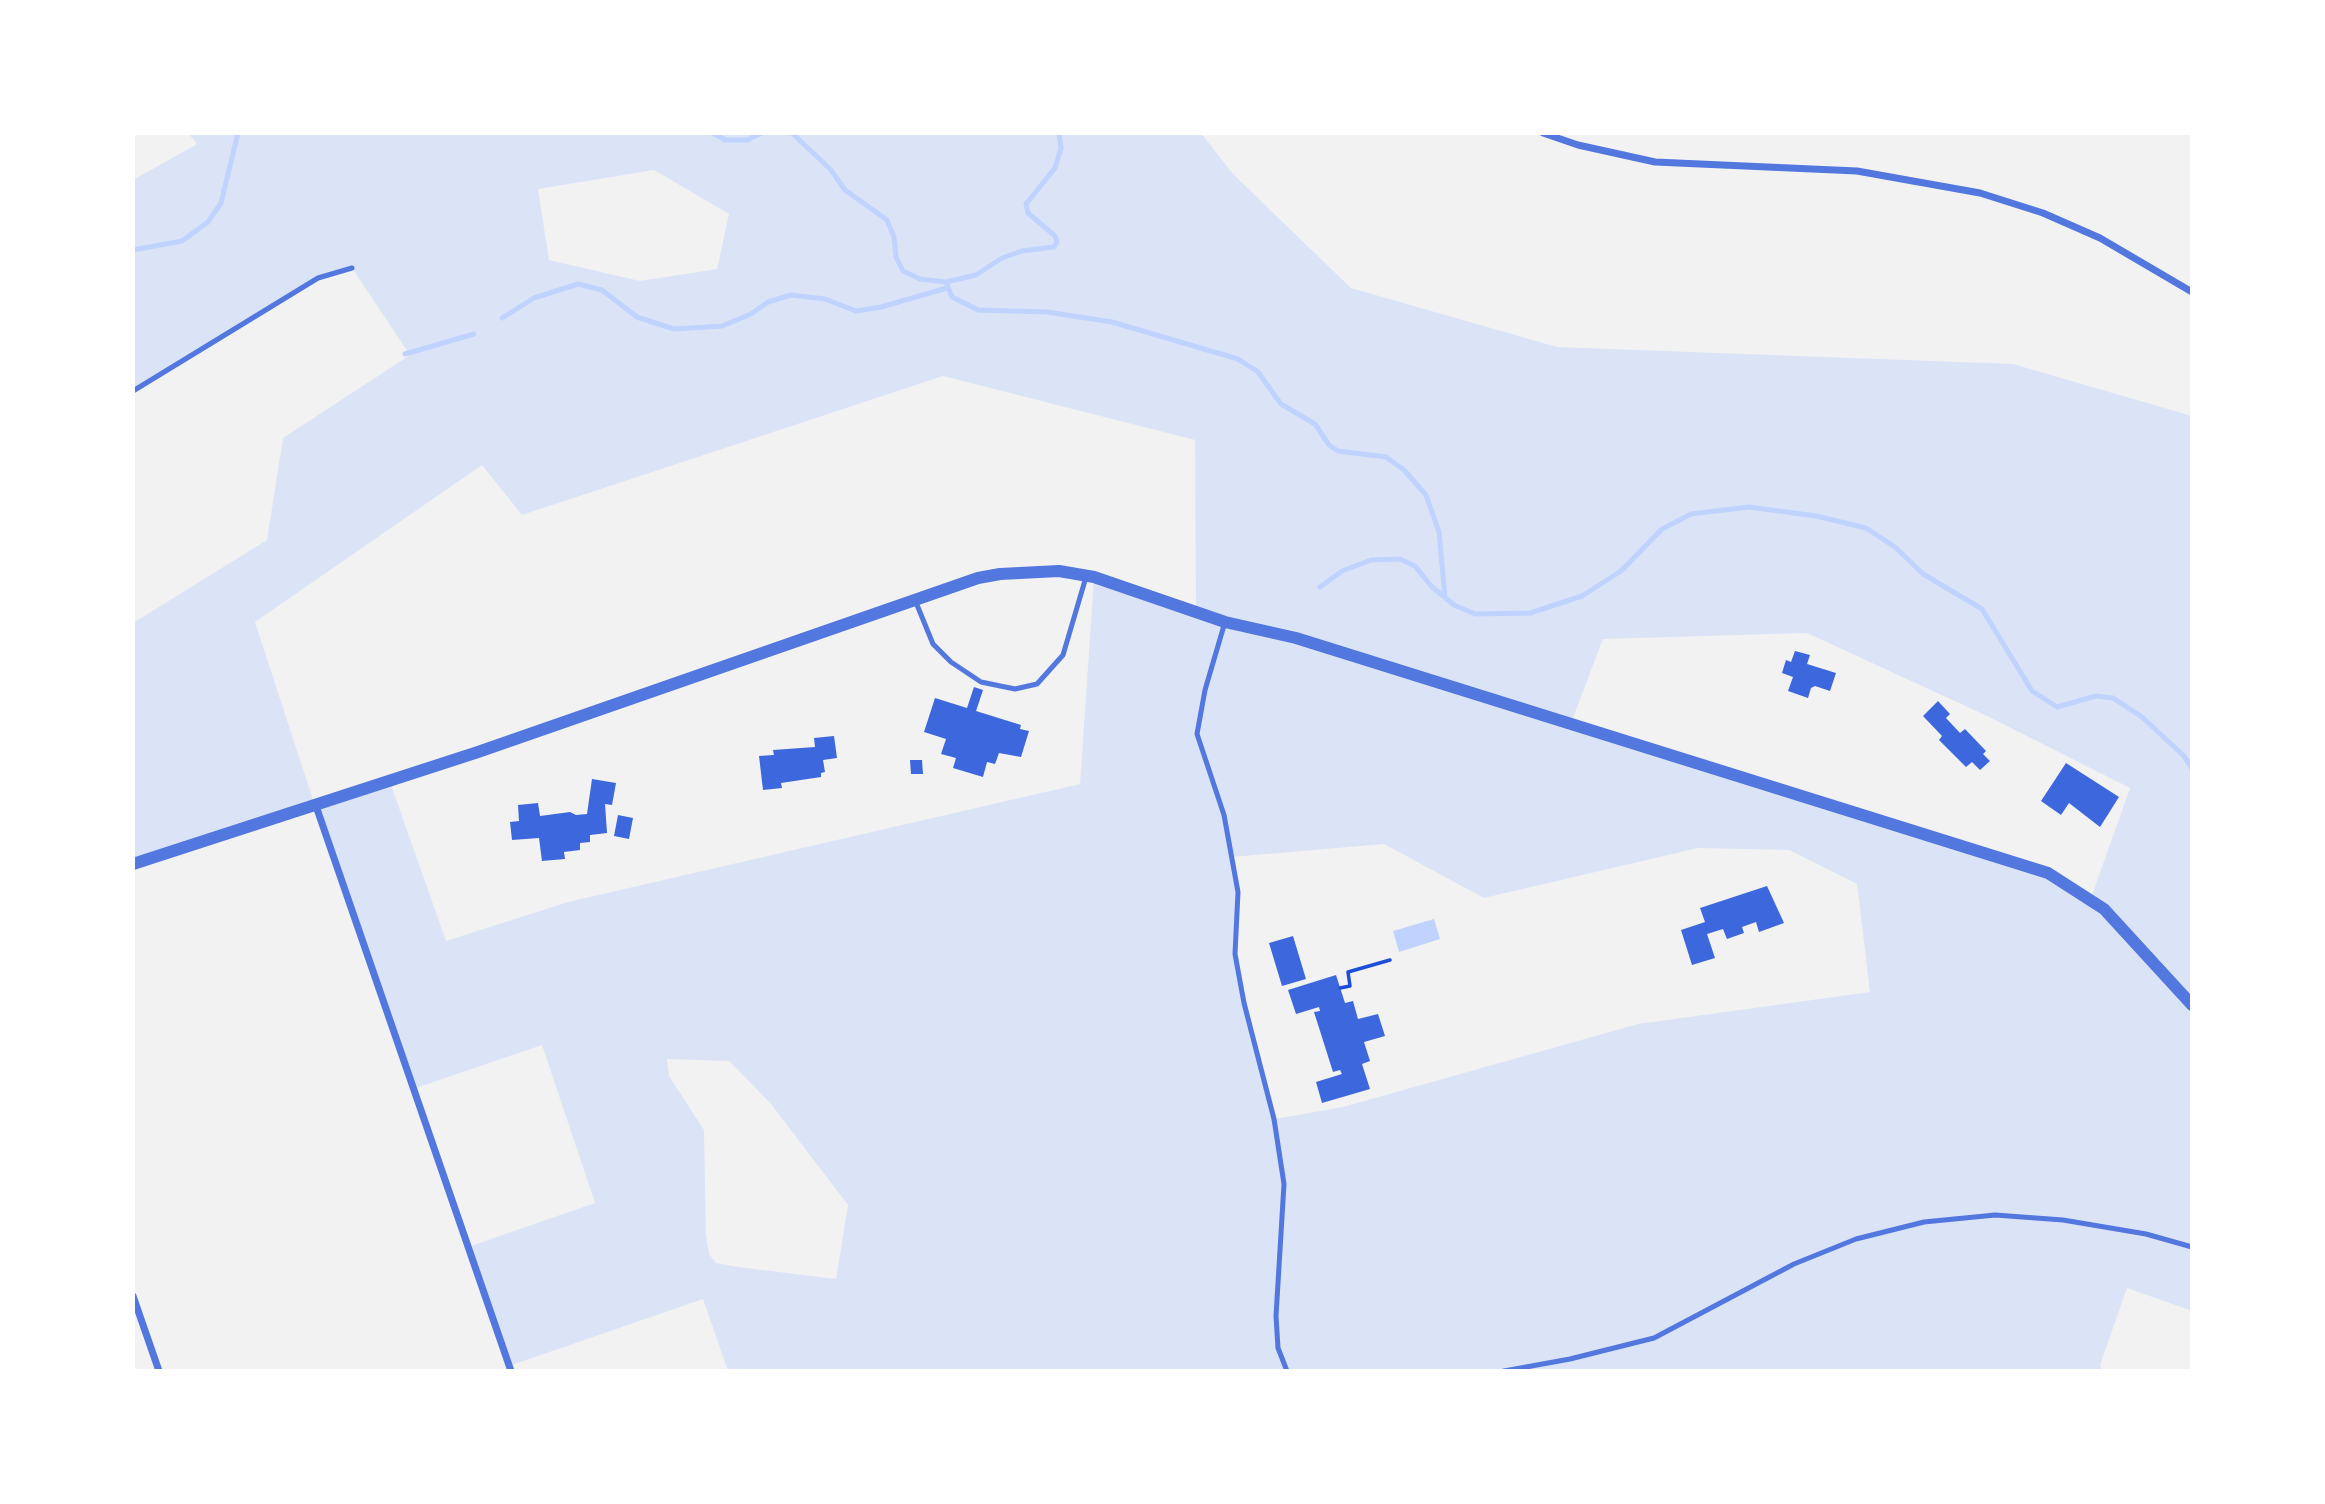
<!DOCTYPE html>
<style>
body{margin:0}
#map{position:relative;width:2325px;height:1504px;overflow:hidden;background:#f2f2f2;font-family:Signika,sans-serif}
canvas{display:block}
.frame{position:absolute;inset:0;border:135px solid #fff;pointer-events:none}
</style>
<div id="map">
<canvas width="2325" height="1504"></canvas>
<div class="frame"></div>
</div>
<script>
const ctx = document.querySelector('canvas').getContext('2d');
ctx.lineJoin = 'round';
function fillPath(path, color) { ctx.fillStyle = color; ctx.fill(path, 'evenodd'); }
const shape = rows => new Path2D(rows.map(r => 'M' + r).join(''));
function trace(path, color, width, dash) { ctx.strokeStyle = color; ctx.lineWidth = width; ctx.lineCap = dash ? 'butt' : 'round'; ctx.setLineDash(dash || []); ctx.stroke(path); }
const green = shape([
 [188,133,1201,133,1233,174,1351,288,1557,347,2013,364,2192,416,2192,1311,2127,1288,2100,1365,2102,1371,728,1371,703,1299,509,1366,468,1247,595,1203,542,1045,413,1089,315,806,137,863,133,857,133,623,267,540,283,438,410,355,352,268,318,278,133,391,133,180,197,144],
 [654,170,729,214,717,269,640,281,549,260,538,189],
 [943,376,1195,440,1196,611,1094,577,1080,784,568,902,446,941,390,782,315,806,255,622,482,465,522,515],
 [1807,633,1985,715,2130,788,2091,898,2048,873,1571,723,1603,639],
 [1384,844,1484,898,1698,848,1789,850,1857,884,1870,992,1638,1024,1343,1107,1275,1119,1235,954,1238,892,1232,857],
 [667,1059,729,1061,771,1104,848,1205,836,1279,738,1267,716,1263,709,1254,706,1235,704,1130,669,1076]
]);
const water = shape([
 [1434,919,1440,939,1399,952,1393,931]
]);
const stream = shape([
 [713,133,725,140,747,140,762,133],
 [792,133,831,170,845,190,887,220,894,237,896,257,903,271,920,279,946,282,952,297,978,310,1047,312,1112,322,1238,359,1258,372,1281,404,1315,424,1329,445,1338,451,1386,457,1404,470,1426,495,1439,532,1445,597],
 [133,250,182,241,208,222,221,203,238,133],
 [946,282,976,275,1002,258,1022,251,1054,247,1057,242,1055,236,1028,213,1026,204,1055,168,1061,148,1059,133],
 [502,318,534,298,578,284,602,290,637,317,674,329,722,326,751,314,768,302,791,295,825,299,856,311,881,307,947,288],
 [405,354,474,334],
 [1320,587,1342,571,1371,560,1400,559,1415,566,1431,586,1454,605,1475,614,1530,613,1582,596,1621,571,1662,529,1691,514,1749,507,1816,516,1866,528,1895,547,1923,574,1982,609,2032,691,2057,707,2096,696,2113,698,2142,717,2184,756,2192,769]
]);
const building = shape([
 [1795,651,1810,655,1807,664,1836,673,1830,691,1815,686,1811,688,1808,698,1788,691,1793,677,1782,673,1786,660,1791,662],
 [974,687,983,690,976,711,1021,725,1020,729,1029,731,1021,757,999,753,995,764,987,762,983,777,953,768,956,758,941,754,946,739,924,732,935,698,967,708],
 [1938,701,1950,714,1946,718,1960,733,1965,729,1986,751,1983,754,1990,761,1980,770,1972,762,1966,767,1939,740,1942,736,1923,716],
 [834,736,837,758,823,760,825,772,821,773,821,777,781,783,782,788,763,790,759,756,774,755,773,750,815,747,814,738],
 [910,760,922,760,923,774,911,774],
 [2066,763,2119,797,2100,827,2069,803,2061,815,2041,801],
 [592,779,616,783,612,805,605,804,607,833,590,835,590,842,580,843,580,850,564,852,565,859,542,861,539,838,512,840,510,822,519,821,518,805,538,803,540,816,570,812,576,815,587,814],
 [618,815,633,818,629,839,614,836],
 [1767,886,1784,923,1759,932,1756,922,1742,927,1744,933,1727,939,1723,929,1707,934,1715,958,1692,965,1681,930,1705,922,1700,908],
 [1293,936,1306,979,1282,986,1269,943],
 [1336,975,1345,1003,1353,1001,1358,1019,1378,1014,1385,1036,1364,1042,1370,1061,1362,1064,1370,1089,1322,1103,1316,1082,1342,1074,1340,1070,1333,1072,1314,1012,1320,1011,1319,1007,1296,1014,1288,990]
]);
const path = shape([
 [1340,988,1350,986,1348,972,1390,960]
]);
const service = shape([
 [133,391,318,278,352,268],
 [915,600,933,644,951,662,981,682,1015,689,1037,684,1063,655,1086,577],
 [1225,622,1205,690,1197,734,1224,815,1238,892,1235,954,1244,1003,1274,1119,1284,1184,1276,1316,1278,1348,1287,1371],
 [1504,1371,1570,1359,1654,1338,1794,1264,1856,1239,1924,1222,1995,1215,2063,1220,2146,1234,2192,1247]
]);
const minor = shape([
 [1543,133,1578,145,1655,162,1857,171,1980,193,2043,213,2100,238,2192,292],
 [316,806,511,1371],
 [133,1296,159,1371]
]);
const tertiary = shape([
 [133,864,478,752,978,578,1000,574,1059,571,1094,577,1225,622,1296,638,2048,873,2104,909,2192,1005]
]);
fillPath(green, '#dbe4f7');
fillPath(water, '#bfd3fe');
trace(stream, '#bfd3fe', 5);
fillPath(building, '#3d67dc');
trace(path, '#1d4ed8', 3.5);
trace(service, '#5277de', 5);
trace(minor, '#5277de', 7);
trace(tertiary, '#5277de', 12);
</script>
